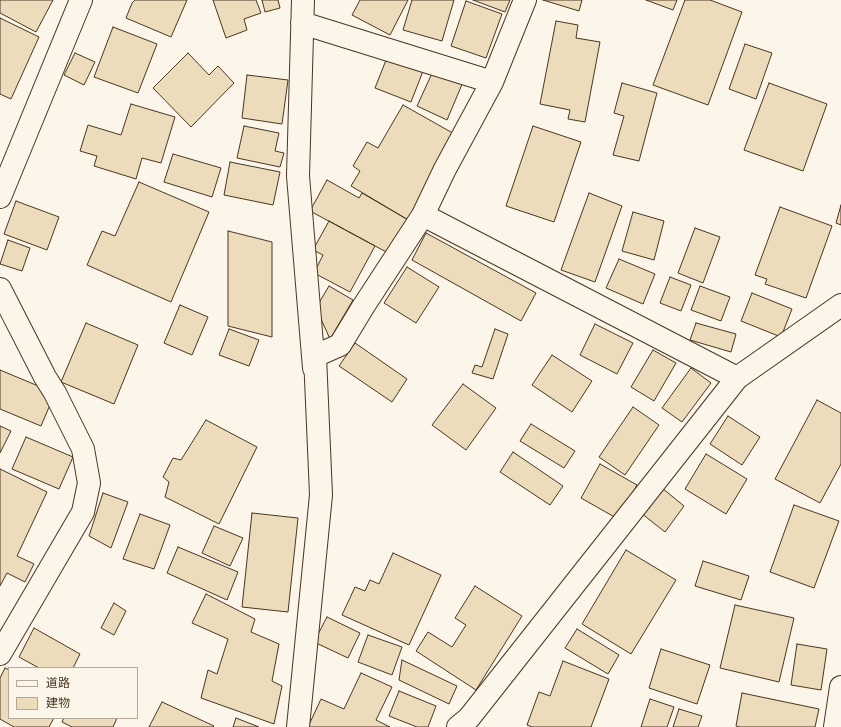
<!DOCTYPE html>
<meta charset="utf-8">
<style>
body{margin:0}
#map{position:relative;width:841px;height:727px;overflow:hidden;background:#fbf6e9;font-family:Spectral,"Noto Sans JP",serif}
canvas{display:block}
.legend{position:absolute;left:8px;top:667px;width:130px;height:52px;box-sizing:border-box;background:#fbf6e9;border:1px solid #b4a999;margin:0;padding:5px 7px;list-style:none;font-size:12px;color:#4a3520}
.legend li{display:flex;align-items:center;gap:8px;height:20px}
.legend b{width:20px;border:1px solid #b4a999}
</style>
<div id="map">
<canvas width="841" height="727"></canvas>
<ul class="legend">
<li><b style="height:5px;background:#fbf6e9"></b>道路</li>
<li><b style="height:11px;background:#ecdcbc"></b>建物</li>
</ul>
</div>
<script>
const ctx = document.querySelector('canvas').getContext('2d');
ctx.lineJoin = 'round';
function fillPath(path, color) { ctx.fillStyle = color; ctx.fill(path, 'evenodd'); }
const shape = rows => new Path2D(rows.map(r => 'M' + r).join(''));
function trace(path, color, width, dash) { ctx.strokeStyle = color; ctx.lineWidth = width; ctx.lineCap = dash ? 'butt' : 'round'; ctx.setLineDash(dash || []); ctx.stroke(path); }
const building = shape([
 [0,0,53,0,36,32,0,13,0,0],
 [135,0,187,0,171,37,126,18,132,3,135,0],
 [213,0,256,0,261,13,244,19,247,30,226,38,213,0],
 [262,0,278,0,280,8,265,12,262,0],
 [360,0,408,0,390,35,352,15,360,0],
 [412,0,454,0,442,41,403,30,412,0],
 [473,0,510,0,505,12,473,0],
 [543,0,582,0,579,11,543,0],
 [646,0,677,0,673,10,646,0],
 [685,0,710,0,742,12,708,105,653,85,685,0],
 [466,1,502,14,486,58,451,46,466,1],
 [0,18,39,37,11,99,0,94,0,18],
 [556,21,578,25,576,38,600,42,585,122,568,119,570,110,540,104,556,21],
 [113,27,157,44,138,93,94,77,113,27],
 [745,44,772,53,756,99,729,89,745,44],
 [75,53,95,62,84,85,64,75,75,53],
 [188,53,209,75,218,66,234,83,191,127,153,88,188,53],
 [388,55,425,66,411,102,375,88,388,55],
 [434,69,463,82,447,120,417,106,434,69],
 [247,75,288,80,282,124,242,118,247,75],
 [622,83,657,93,639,161,613,155,624,116,614,113,622,83],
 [769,83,827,104,803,171,744,150,769,83],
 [131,104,175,117,161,163,142,158,136,179,94,166,97,156,80,151,88,125,121,135,131,104],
 [403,105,458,136,410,221,351,186,360,171,353,166,367,142,378,148,403,105],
 [244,126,279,133,275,151,284,153,280,167,237,158,244,126],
 [533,126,581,142,554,222,506,206,533,126],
 [173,154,221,168,212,197,164,182,173,154],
 [230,162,280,172,273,205,224,195,230,162],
 [327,180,359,198,362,193,410,221,390,254,310,211,327,180],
 [139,182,209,212,171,302,87,265,102,231,115,236,139,182],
 [589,193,622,206,595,282,561,270,589,193],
 [16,201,59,217,47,250,4,234,16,201],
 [841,205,841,225,836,223,841,205],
 [780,207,832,226,806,298,765,284,767,279,755,275,780,207],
 [633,212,664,221,654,260,622,251,633,212],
 [329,221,375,246,350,292,314,273,323,255,313,250,329,221],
 [695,228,720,237,703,283,678,273,695,228],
 [228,231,272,242,272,337,228,326,228,231],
 [426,233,536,293,521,321,412,260,426,233],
 [8,240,30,248,22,271,0,264,8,240],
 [619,259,655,274,643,304,606,288,619,259],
 [407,267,439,287,416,323,384,303,407,267],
 [670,277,691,285,681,311,660,303,670,277],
 [329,286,353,300,330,339,316,308,329,286],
 [700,286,730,297,721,321,691,310,700,286],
 [752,293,792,309,781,337,741,321,752,293],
 [180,305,208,317,192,355,164,343,180,305],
 [86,323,138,345,114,404,61,382,86,323],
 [696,323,736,334,731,352,690,340,696,323],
 [595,324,633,343,617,374,580,355,595,324],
 [229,329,259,340,249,366,219,355,229,329],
 [495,329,508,334,493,379,472,373,475,365,482,367,495,329],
 [355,343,407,379,392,402,339,366,355,343],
 [653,350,676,363,654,401,631,387,653,350],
 [552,355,592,381,572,412,532,385,552,355],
 [691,368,711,383,682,422,662,408,691,368],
 [0,370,55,393,41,426,0,409,0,370],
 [463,384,496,408,466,450,432,425,463,384],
 [817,400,841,413,841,464,820,503,775,479,817,400],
 [633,407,659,425,625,475,599,457,633,407],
 [728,416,760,437,742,465,710,444,728,416],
 [206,420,257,447,219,524,165,497,169,482,163,477,173,458,181,460,206,420],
 [531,424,575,451,564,468,520,441,531,424],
 [0,426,11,431,0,453,0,426],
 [26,437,73,457,59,489,12,469,26,437],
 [513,452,563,486,550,505,500,472,513,452],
 [706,454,747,479,726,514,685,489,706,454],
 [600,464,637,485,618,519,581,498,600,464],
 [0,469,47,492,17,556,34,564,25,582,7,573,0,586,0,469],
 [662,488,684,506,665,532,641,513,662,488],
 [103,493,128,502,111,548,89,536,103,493],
 [794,505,839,521,814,588,770,572,794,505],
 [252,513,298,518,288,612,242,607,252,513],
 [140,514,170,525,154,569,123,559,140,514],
 [214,526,243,538,230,566,202,553,214,526],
 [178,547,238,572,227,600,167,573,178,547],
 [626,550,676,580,631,654,582,624,626,550],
 [393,553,441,575,409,645,342,615,355,587,365,591,370,580,379,584,393,553],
 [703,561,749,576,741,600,695,586,703,561],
 [475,586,522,616,476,690,416,651,428,632,452,647,466,625,455,618,475,586],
 [206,594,255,619,251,632,279,644,272,681,282,686,274,724,201,698,208,670,217,674,228,639,192,623,206,594],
 [114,603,126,611,114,635,101,628,114,603],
 [735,605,794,618,779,682,720,668,735,605],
 [327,617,360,633,348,658,314,642,327,617],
 [34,628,80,654,73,668,39,668,19,657,34,628],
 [577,629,619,655,608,674,565,648,577,629],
 [368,635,402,647,392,675,358,662,368,635],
 [797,644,827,649,821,690,791,685,797,644],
 [661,649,710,665,697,704,649,688,661,649],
 [402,660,457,686,449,704,399,680,402,660],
 [563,661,609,679,591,727,532,727,527,725,539,692,550,696,563,661],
 [5,668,9,670,9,718,54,718,49,727,14,727,0,719,0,678,5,668],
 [361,673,392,687,376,720,390,727,308,727,321,699,344,709,361,673],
 [399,691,436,706,428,727,417,727,389,716,399,691],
 [742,693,819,709,815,727,740,727,736,726,742,693],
 [650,699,674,707,667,727,641,727,650,699],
 [162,702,214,726,213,727,149,727,162,702],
 [679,709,702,716,698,727,673,727,679,709],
 [64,718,117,718,113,727,72,727,62,722,64,718],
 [236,718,259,727,233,727,236,718]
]);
const minor = shape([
 [303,0,298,176,314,368,315,356],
 [302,23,492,82,445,169,423,215,737,378],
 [492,82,525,0],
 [0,197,81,0],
 [0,289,45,377,55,393,83,449,89,483,83,512,0,654],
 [315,356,340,345,363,307,423,215],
 [298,727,321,495,315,356],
 [458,727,469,718,737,378,841,305],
 [835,727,841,687]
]);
fillPath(building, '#ecdcbc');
trace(building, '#4a3520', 1);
trace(minor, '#4a3520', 24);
trace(minor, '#fbf6e9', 22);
</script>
